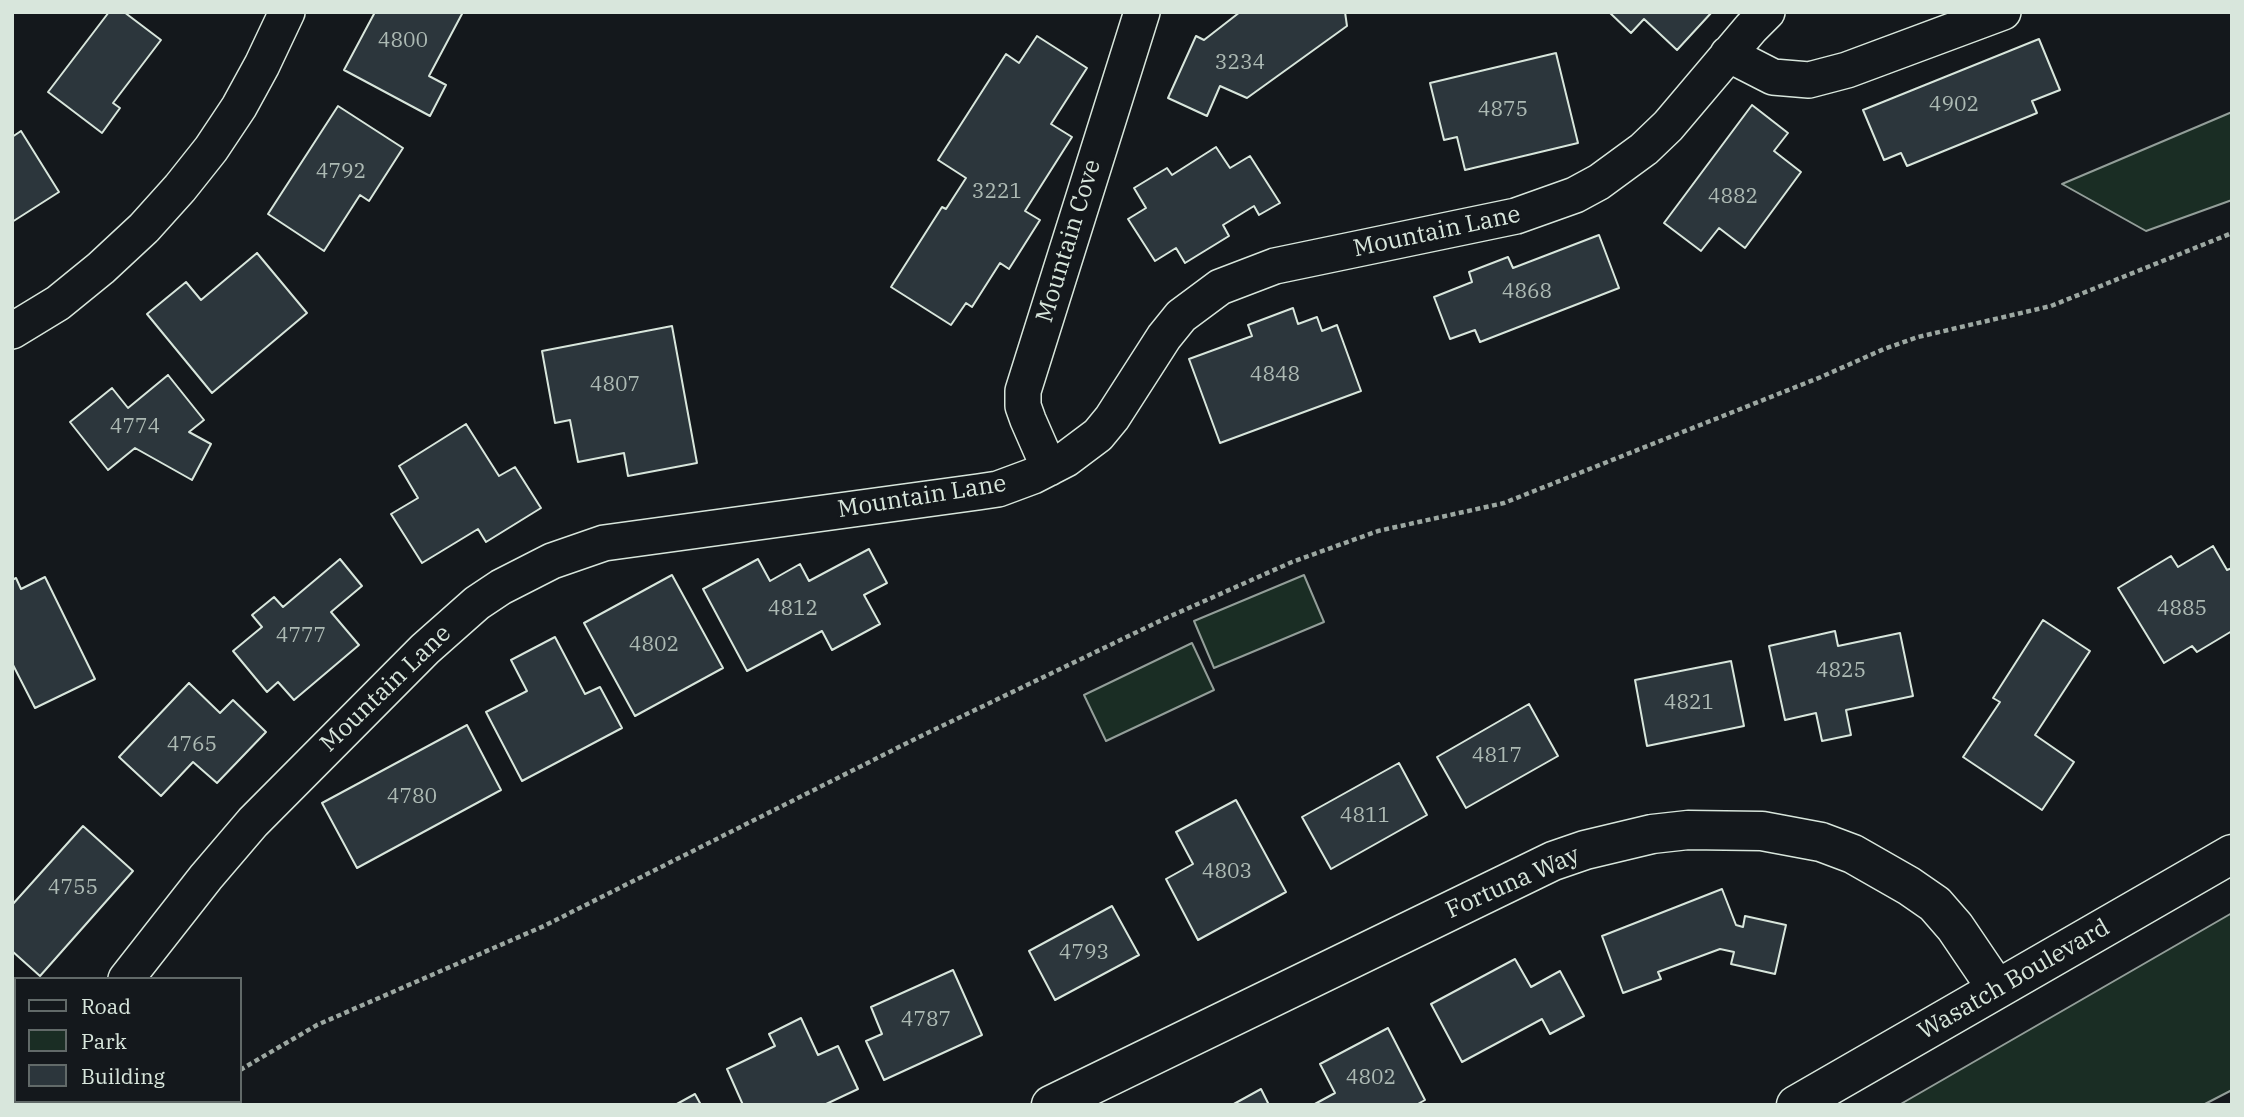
<!DOCTYPE html>
<style>
body{margin:0}
#map{position:relative;width:2244px;height:1117px;overflow:hidden;background:#14181c;font-family:"IBM Plex Serif",serif}
canvas{display:block}
.frame{position:absolute;inset:0;border:14px solid #d8e6dc;pointer-events:none}
.legend{position:absolute;left:14px;top:977px;width:228px;height:126px;box-sizing:border-box;background:#14181c;border:2px solid #626a69;margin:0;padding:9px 12px;list-style:none;font-size:21px;color:#d8e6dc}
.legend li{display:flex;align-items:center;gap:14px;height:35px}
.legend b{width:35px;border:2px solid #626a69}
</style>
<div id="map">
<canvas width="2244" height="1117"></canvas>
<div class="frame"></div>
<ul class="legend">
<li><b style="height:9px;background:#14181c"></b>Road</li>
<li><b style="height:19px;background:#1a2d24"></b>Park</li>
<li><b style="height:19px;background:#2c363c"></b>Building</li>
</ul>
</div>
<script>
const ctx = document.querySelector('canvas').getContext('2d');
ctx.lineJoin = 'round';
function fillPath(path, color) { ctx.fillStyle = color; ctx.fill(path, 'evenodd'); }
const shape = rows => new Path2D(rows.map(r => 'M' + r).join(''));
function trace(path, color, width, dash) { ctx.strokeStyle = color; ctx.lineWidth = width; ctx.lineCap = dash ? 'butt' : 'round'; ctx.setLineDash(dash || []); ctx.stroke(path); }
function write(font, color, halo, rows, align = 'center') {
  ctx.font = font + ' "IBM Plex Serif",serif'; ctx.lineWidth = 5; ctx.setLineDash([]); ctx.textBaseline = 'middle'; ctx.strokeStyle = halo; ctx.fillStyle = color; for (const [text, x, y, turn = 0] of rows) {
    ctx.save(); ctx.translate(x, y); ctx.rotate((+turn || 0) * Math.PI / 180); ctx.textAlign = isNaN(turn) ? turn : align; if (halo) ctx.strokeText(text, 0, 0); ctx.fillText(text, 0, 0); ctx.restore();
  }
}
const green = shape([
 [2232,112,2232,200,2146,231,2062,184,2232,112],
 [1304,575,1324,622,1214,668,1194,621,1304,575],
 [1192,643,1214,690,1106,741,1084,695,1192,643],
 [2232,913,2232,1090,2203,1105,1899,1105,2232,913]
]);
const building = shape([
 [109,12,124,12,161,40,113,103,120,108,102,133,48,92,109,12],
 [375,12,463,12,429,76,446,85,430,116,344,70,375,12],
 [1240,12,1345,12,1347,26,1247,98,1220,86,1207,116,1168,98,1196,36,1204,40,1240,12],
 [1609,12,1712,12,1677,50,1644,19,1631,33,1609,12],
 [1037,36,1087,68,1051,124,1072,137,1025,211,1040,220,1009,269,1000,263,972,307,966,303,951,325,891,287,942,207,946,209,966,178,938,160,1006,54,1019,63,1037,36],
 [2039,39,2060,90,2032,101,2037,113,1907,166,1901,153,1884,160,1863,110,2039,39],
 [1556,53,1578,143,1465,170,1457,137,1444,140,1430,83,1556,53],
 [1752,105,1788,133,1774,151,1801,172,1745,248,1719,228,1701,251,1664,223,1752,105],
 [338,106,403,148,369,201,360,195,324,251,268,214,338,106],
 [21,131,59,192,12,222,12,137,21,131],
 [1216,147,1230,168,1250,156,1280,203,1259,215,1254,206,1223,225,1229,236,1185,263,1176,248,1155,261,1128,219,1146,208,1134,188,1167,168,1172,175,1216,147],
 [1599,235,1619,288,1480,342,1475,330,1450,339,1434,297,1472,282,1469,272,1508,257,1513,268,1599,235],
 [257,253,307,313,212,393,147,314,186,282,201,300,257,253],
 [1293,308,1298,324,1317,317,1322,331,1337,325,1361,391,1220,443,1189,359,1252,336,1248,325,1293,308],
 [672,326,697,463,628,476,624,453,578,462,570,420,555,423,542,351,672,326],
 [168,375,204,420,189,432,211,444,192,480,135,448,108,470,70,422,112,388,128,408,168,375],
 [466,424,499,476,515,467,541,508,486,542,478,529,422,563,391,514,418,498,399,466,466,424],
 [2213,546,2227,570,2232,568,2232,631,2197,652,2192,646,2164,663,2118,588,2171,556,2178,567,2213,546],
 [869,549,887,583,864,595,880,624,832,650,822,631,747,671,703,589,758,559,770,581,800,564,809,581,869,549],
 [340,559,362,586,331,612,359,645,294,700,278,682,267,692,233,651,262,627,252,615,274,597,283,607,340,559],
 [672,575,723,668,635,716,584,623,672,575],
 [45,577,95,679,35,708,12,663,12,580,16,578,21,589,45,577],
 [2043,620,2090,651,2035,735,2074,762,2042,810,1963,757,2000,702,1993,698,2043,620],
 [1835,631,1838,646,1900,633,1913,696,1846,710,1851,735,1822,741,1816,713,1785,720,1769,646,1835,631],
 [555,637,585,694,600,687,622,728,522,781,486,712,527,691,511,660,555,637],
 [1731,661,1744,726,1647,746,1635,680,1731,661],
 [189,683,220,713,233,700,266,732,217,783,193,762,161,796,119,757,189,683],
 [1529,704,1558,756,1466,808,1437,757,1529,704],
 [467,725,501,790,357,868,322,803,467,725],
 [1399,763,1427,815,1331,869,1302,817,1399,763],
 [1236,800,1286,892,1198,940,1166,879,1193,864,1176,832,1236,800],
 [83,826,133,871,40,976,12,951,12,905,83,826],
 [1722,889,1736,925,1743,927,1745,916,1786,925,1775,974,1731,964,1734,952,1720,949,1658,972,1661,979,1623,993,1602,936,1722,889],
 [1112,906,1139,955,1055,1000,1029,951,1112,906],
 [1515,959,1531,987,1560,971,1584,1016,1550,1034,1542,1019,1462,1062,1431,1004,1515,959],
 [953,970,982,1035,884,1080,866,1041,882,1034,871,1007,953,970],
 [801,1018,818,1055,838,1046,858,1089,824,1105,743,1105,727,1069,775,1046,769,1034,801,1018],
 [1388,1028,1425,1100,1416,1105,1313,1105,1335,1093,1320,1064,1388,1028],
 [1261,1089,1269,1105,1232,1105,1261,1089],
 [695,1094,701,1105,675,1105,695,1094]
]);
const path = shape([
 [240,1070,317,1025,544,926,917,738,1164,619,1292,562,1378,531,1504,503,1821,377,1884,349,1918,337,2051,306,2232,233],
 [181,1105,187,1101]
]);
const street = shape([
 [1728,54,1773,77,1809,80,1847,70,2003,12],
 [12,331,58,303,101,268,144,228,180,188,211,149,239,107,262,65,287,12],
 [1049,468,1028,420,1023,406,1023,391,1142,12],
 [126,979,206,877,253,822,425,649,477,603,501,587,552,561,604,543,978,492,998,489,1033,476,1066,459,1098,435,1112,418,1164,337,1181,316,1220,287,1275,266,1516,216,1575,195,1599,182,1644,149,1668,126,1751,28,1767,12],
 [12,1079,16,1077]
]);
const secondary = shape([
 [1051,1105,1553,861,1585,850,1652,834,1688,830,1762,831,1821,842,1853,854,1909,886,1935,904,1955,927,1997,989],
 [1796,1105,2232,854]
]);
const numberNames = [
 ["4800",403,41],
 ["3234",1240,63],
 ["4902",1954,105],
 ["4875",1503,110],
 ["4792",341,172],
 ["3221",997,192],
 ["4882",1733,197],
 ["4868",1527,292],
 ["4848",1275,375],
 ["4807",615,385],
 ["4774",135,427],
 ["4812",793,609],
 ["4885",2182,609],
 ["4777",301,636],
 ["4802",654,645],
 ["4825",1841,671],
 ["4821",1689,703],
 ["4765",192,745],
 ["4817",1497,756],
 ["4780",412,797],
 ["4811",1365,816],
 ["4803",1227,872],
 ["4755",73,888],
 ["4793",1084,953],
 ["4787",926,1020],
 ["4802",1371,1078]
];
const streetNames = [
 ["Mountain Lane",1437,232,-12],
 ["Mountain Cove",1069,241,-73],
 ["Mountain Lane",922,497,-9],
 ["Mountain Lane",386,689,-44],
 ["Fortuna Way",1513,883,-24],
 ["Wasatch Boulevard",2014,980,-30]
];
fillPath(green, '#1a2d24');
trace(green, '#939e99', 2);
fillPath(building, '#2c363c');
trace(building, '#d8e6dc', 2);
trace(street, '#d8e6dc', 38);
trace(secondary, '#d8e6dc', 41);
trace(path, '#9da8a2', 4.5, [5, 3.5]);
trace(street, '#14181c', 35);
trace(secondary, '#14181c', 38);
write('21px', '#adbab4', null, numberNames);
write('24px', '#d8e6dc', '#14181c', streetNames);
</script>
